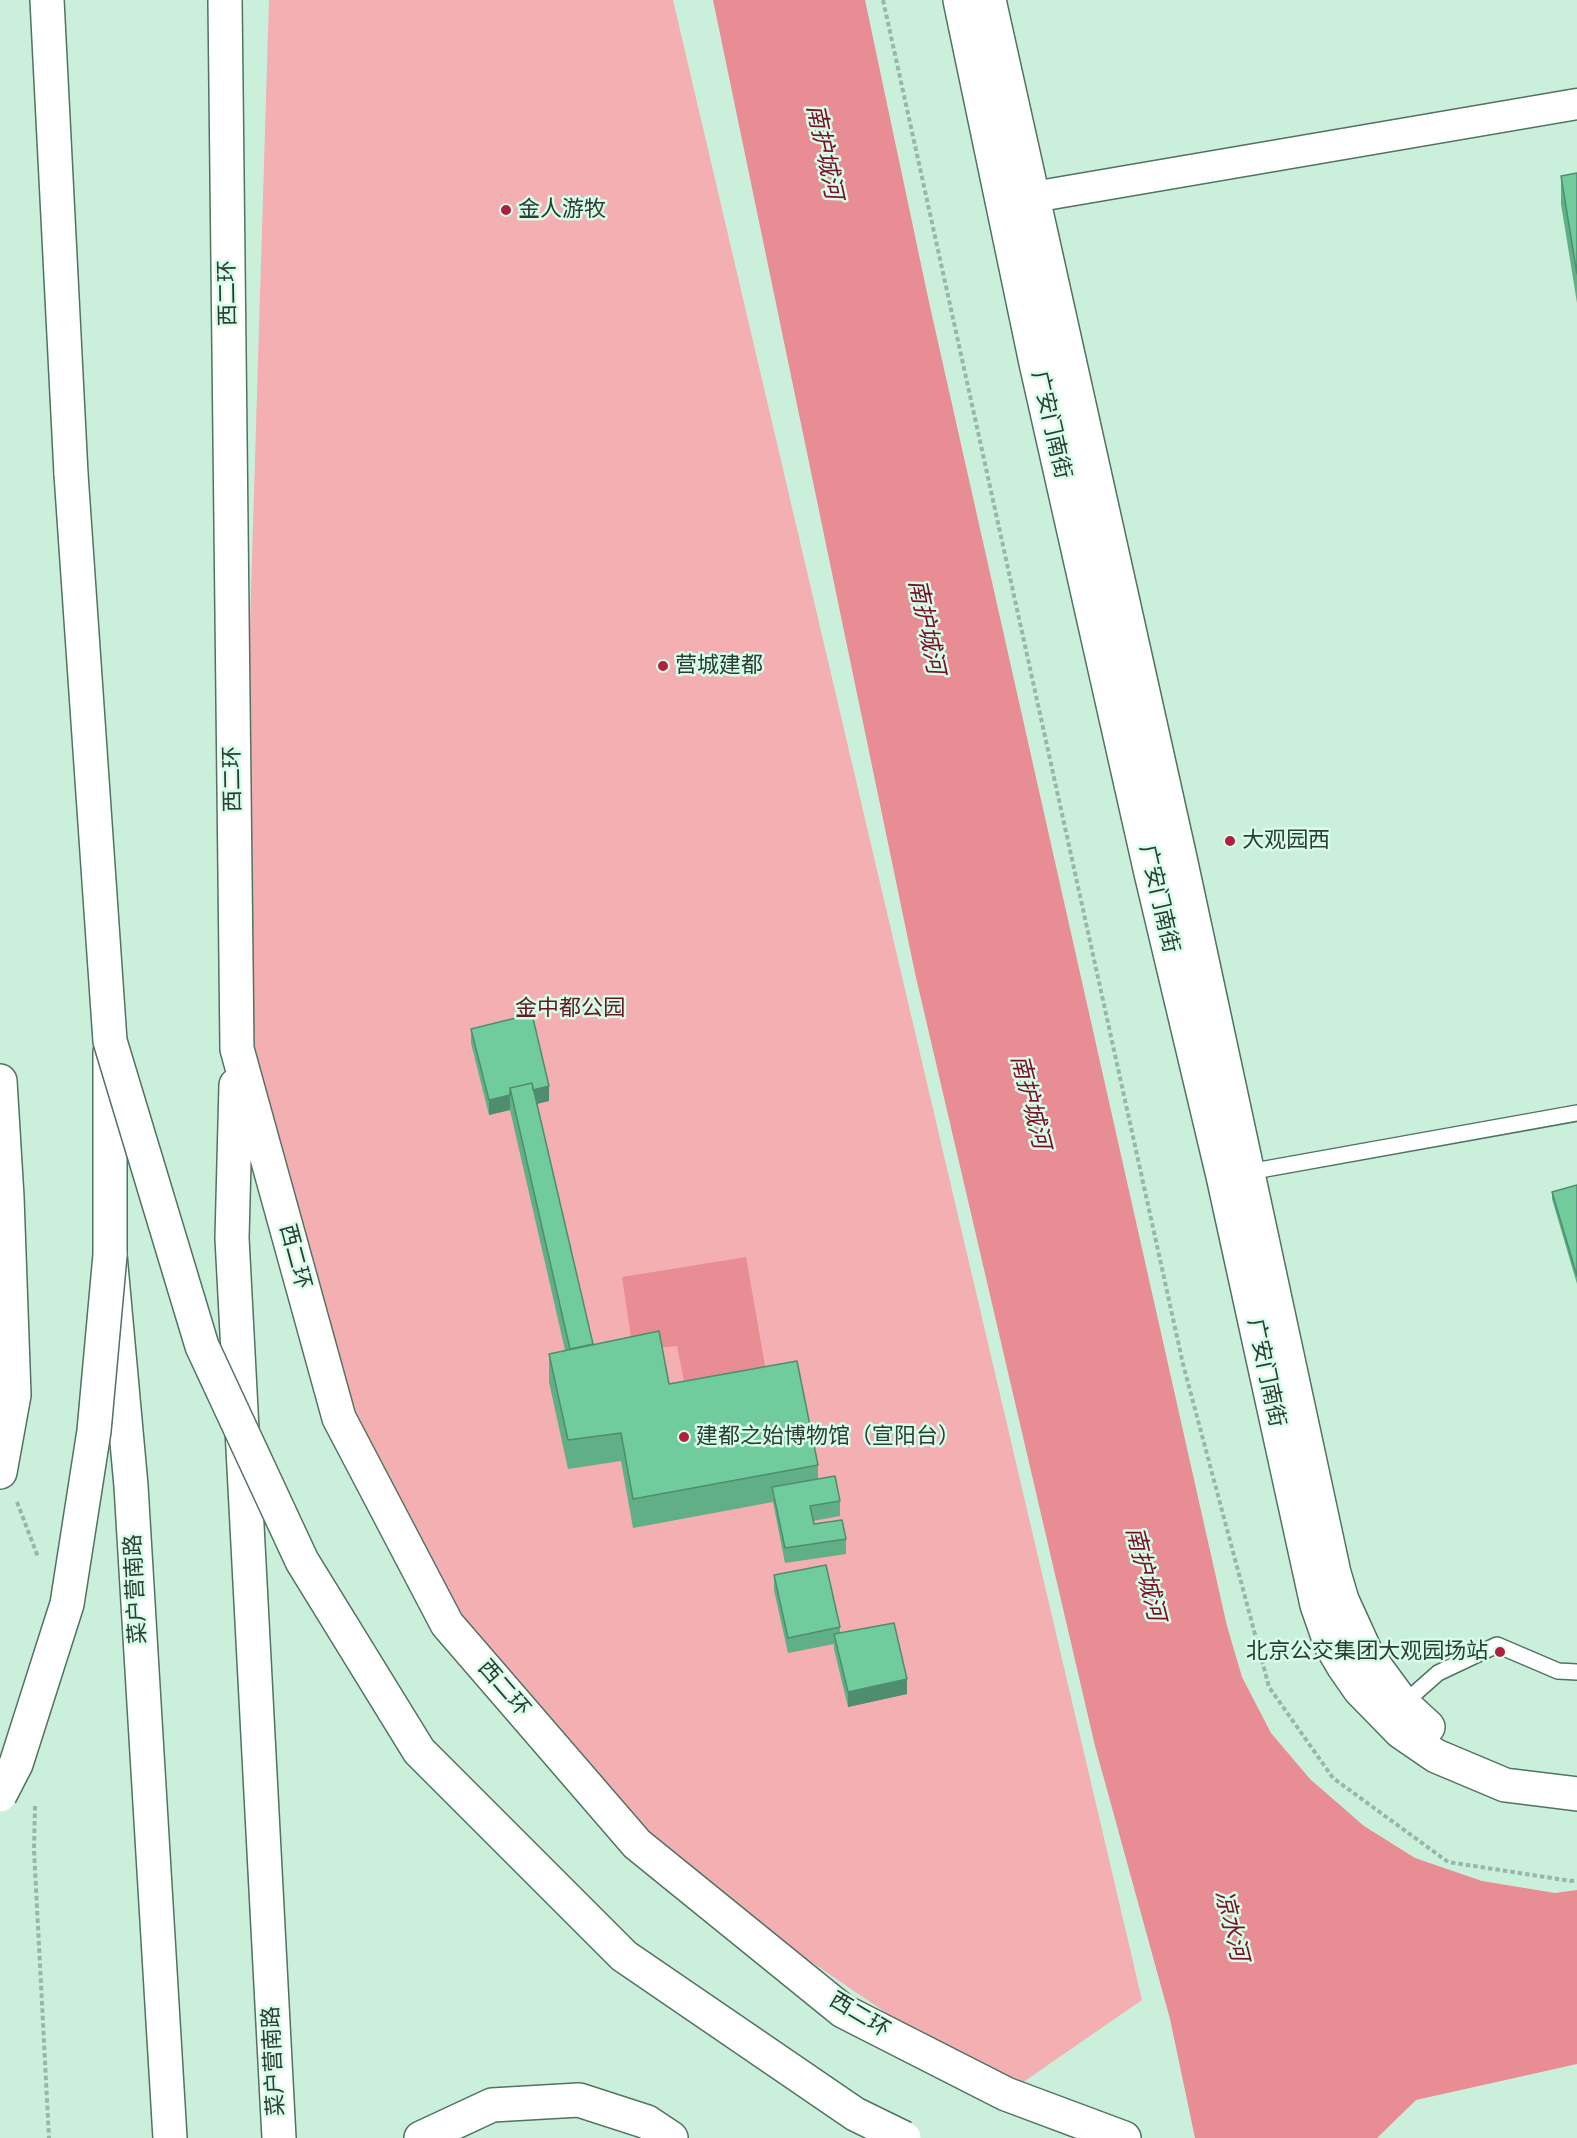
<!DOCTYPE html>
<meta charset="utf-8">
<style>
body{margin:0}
canvas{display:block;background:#caf0db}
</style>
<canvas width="1577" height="2138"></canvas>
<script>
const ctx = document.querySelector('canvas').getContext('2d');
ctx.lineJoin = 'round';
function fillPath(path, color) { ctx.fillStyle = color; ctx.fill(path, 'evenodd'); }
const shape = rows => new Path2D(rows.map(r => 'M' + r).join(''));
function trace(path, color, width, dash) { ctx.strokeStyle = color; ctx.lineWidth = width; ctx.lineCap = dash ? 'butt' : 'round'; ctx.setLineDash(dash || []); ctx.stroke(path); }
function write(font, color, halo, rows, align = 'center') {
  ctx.font = font + ' "Sofia Sans Condensed","Noto Sans SC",sans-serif'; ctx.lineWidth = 5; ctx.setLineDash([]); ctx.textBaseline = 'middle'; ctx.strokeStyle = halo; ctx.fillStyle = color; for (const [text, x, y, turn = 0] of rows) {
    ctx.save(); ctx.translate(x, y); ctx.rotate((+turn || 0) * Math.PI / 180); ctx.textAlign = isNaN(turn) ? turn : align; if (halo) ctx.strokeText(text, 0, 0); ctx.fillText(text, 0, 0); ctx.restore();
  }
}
const green = shape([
 [269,0,673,0,1142,2000,1006,2094,637,1844,447,1624,339,1418,237,1049]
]);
const water = shape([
 [713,0,865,0,929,302,1227,1626,1242,1677,1271,1733,1310,1779,1364,1826,1415,1858,1482,1881,1555,1893,1577,1890,1577,2064,1416,2100,1377,2138,1195,2138,1170,2019,1095,1746,915,973],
 [746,1257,767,1377,686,1391,677,1346,633,1350,622,1277]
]);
const path = shape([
 [883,0,1183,1364,1269,1687,1333,1778,1448,1862,1571,1881,1577,1880],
 [17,1502,38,1557],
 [35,1806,34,1850,49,2138]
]);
const lane = shape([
 [1243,1173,1577,1113],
 [1403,1704,1438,1673,1497,1645,1558,1671,1577,1672]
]);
const street = shape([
 [1010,201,1577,104]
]);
const secondary = shape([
 [960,0,1036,363,1151,873,1223,1176,1317,1605,1331,1645,1344,1667,1360,1690,1401,1732,1436,1756,1505,1785,1577,1794],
 [989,0,1180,858,1334,1573,1342,1600,1367,1655,1403,1704,1428,1727],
 [0,1081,7,1197,14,1395,0,1472]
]);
const highway = shape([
 [47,0,71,474],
 [225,0,237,1049,339,1418,447,1624,637,1844,843,2011,1006,2094,1124,2138],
 [110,1052,110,1255,131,1486,170,2138],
 [236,1085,232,1238,279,2138],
 [421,2138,492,2105,579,2100,647,2122,671,2138]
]);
const highwayBridge = shape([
 [71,474,110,1041,202,1346,302,1561,419,1751,624,1956,855,2114,904,2138],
 [0,1795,16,1764,67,1604,94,1431,110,1255]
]);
const wall = shape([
 [1577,173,1577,303,1561,204,1561,176],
 [471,1029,549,1101,537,1104,593,1344,669,1384,818,1465,818,1479,840,1501,840,1516,813,1521,814,1524,846,1539,846,1554,785,1563,773,1502,633,1528,621,1461,568,1469,549,1382,549,1354,565,1350,510,1110,489,1115,471,1043],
 [1577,1185,1577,1284,1552,1199,1552,1192],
 [774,1575,840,1627,840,1633,907,1694,848,1707,834,1649,834,1644,788,1653,774,1590]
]);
const shadedWall = shape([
 [549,1086,549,1101,515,1109,512,1095],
 [510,1095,510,1110,489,1115,489,1100],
 [907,1679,907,1694,848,1707,848,1692]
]);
const building = shape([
 [1577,173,1577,274,1561,176,1577,173],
 [532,1014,549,1086,533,1090,532,1083,510,1088,510,1095,489,1100,471,1029,532,1014],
 [532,1083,593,1344,570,1349,510,1088,532,1083],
 [1577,1185,1577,1276,1552,1192,1577,1185],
 [659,1331,669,1384,797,1361,818,1465,633,1499,621,1433,568,1440,549,1354,659,1331],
 [835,1476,840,1501,810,1506,814,1524,842,1520,846,1539,785,1548,772,1487,835,1476],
 [826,1565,840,1627,788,1638,774,1575,826,1565],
 [894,1623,907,1679,848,1692,834,1634,894,1623]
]);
const markers = [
 [506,210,6,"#b11e3f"],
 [663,666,6,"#b11e3f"],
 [1230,841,6,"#b11e3f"],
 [684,1437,6,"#b11e3f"],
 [1500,1652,6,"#b11e3f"]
];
const poiNames = [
 ["金人游牧",518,210],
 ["营城建都",675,666],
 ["大观园西",1242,841],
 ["建都之始博物馆（宣阳台）",696,1437],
 ["北京公交集团大观园场站",1488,1652,"right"]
];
const streetNames = [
 ["西二环",229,293,-91],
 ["广安门南街",1050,425,77],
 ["西二环",234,779,-91],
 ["广安门南街",1158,899,77],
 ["西二环",294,1257,75],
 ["广安门南街",1265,1373,78],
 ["菜户营南路",137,1589,-93],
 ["西二环",503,1689,49],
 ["西二环",859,2016,31],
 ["菜户营南路",275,2061,-93]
];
const parkNames = [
 ["金中都公园",570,1009]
];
const waterNames = [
 ["南护城河",823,152,78],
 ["南护城河",925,627,78],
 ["南护城河",1029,1102,76],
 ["南护城河",1144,1574,76],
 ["凉水河",1230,1926,76]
];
fillPath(green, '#f4afb3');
fillPath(water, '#e88d94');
trace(lane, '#517360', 18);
trace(street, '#517360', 33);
trace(secondary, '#517360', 36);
trace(highway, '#517360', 36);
trace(path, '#98b7a6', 4, [4.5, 3]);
trace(lane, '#fff', 15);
trace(street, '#fff', 30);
trace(secondary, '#fff', 33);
trace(highway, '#fff', 33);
trace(highwayBridge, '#517360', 36, []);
trace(highwayBridge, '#fff', 33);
fillPath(wall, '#60af87');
fillPath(shadedWall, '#4e8e6e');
fillPath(building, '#70cb9d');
trace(building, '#4e8e6e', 1.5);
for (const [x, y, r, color] of markers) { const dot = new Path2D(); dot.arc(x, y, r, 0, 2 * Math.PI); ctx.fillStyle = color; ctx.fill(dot); trace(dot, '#d7fee8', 2); }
write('22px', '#2d3c34', '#d7fee8', poiNames, 'left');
write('22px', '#2d3c34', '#d7fee8', streetNames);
write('22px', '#661624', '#d7fee8', parkNames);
write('italic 24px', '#7b0e28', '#d7fee8', waterNames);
</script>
